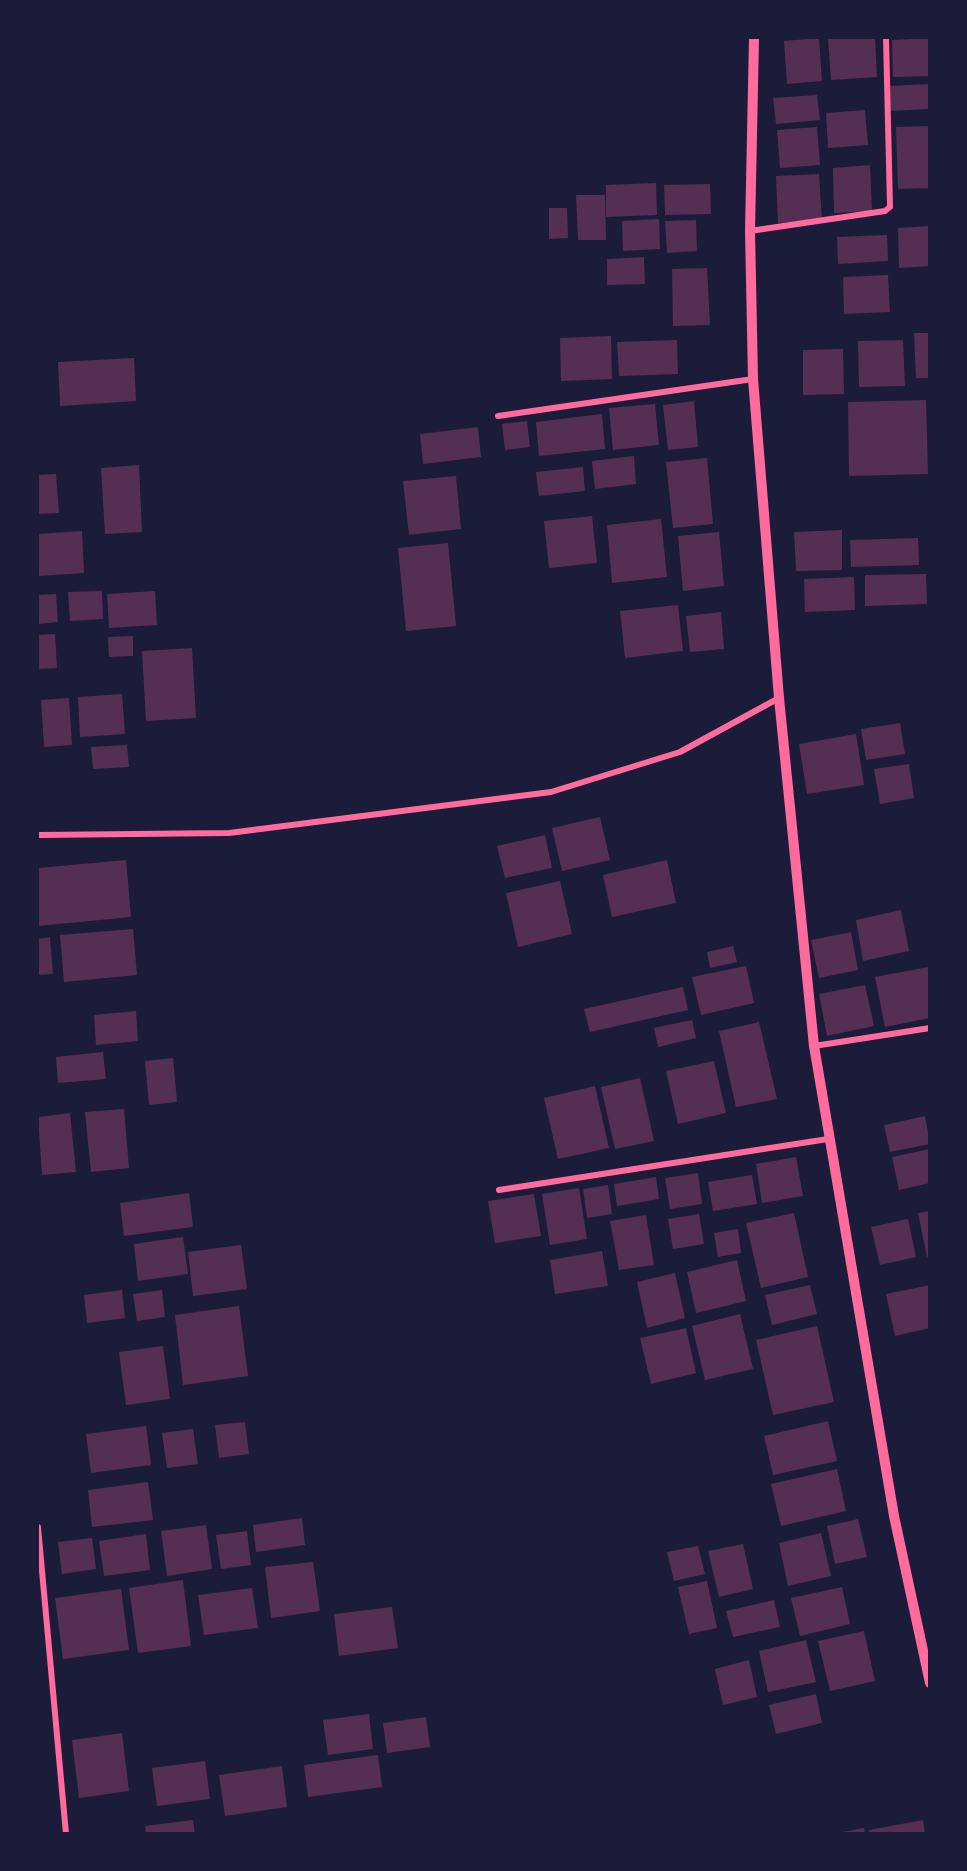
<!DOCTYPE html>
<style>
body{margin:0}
#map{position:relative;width:967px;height:1871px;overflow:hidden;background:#1b1b3a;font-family:"Exo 2",sans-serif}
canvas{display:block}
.frame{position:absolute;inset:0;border:39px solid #1b1b3a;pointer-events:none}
</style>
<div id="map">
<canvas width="967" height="1871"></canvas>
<div class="frame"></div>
</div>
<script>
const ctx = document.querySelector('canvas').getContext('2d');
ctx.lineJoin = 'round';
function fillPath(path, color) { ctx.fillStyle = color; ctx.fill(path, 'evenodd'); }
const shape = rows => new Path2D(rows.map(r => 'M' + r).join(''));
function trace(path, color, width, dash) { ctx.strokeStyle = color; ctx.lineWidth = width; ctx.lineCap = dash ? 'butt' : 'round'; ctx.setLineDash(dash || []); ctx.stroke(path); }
const building = shape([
 [819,38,822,81,787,84,784,41],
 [828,38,875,38,877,77,831,80],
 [930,38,930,76,893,77,892,40],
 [930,84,930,109,889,111,888,86],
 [817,95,820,120,776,124,773,98],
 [865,110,868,145,828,148,826,113],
 [930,126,930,188,898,189,896,127],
 [817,127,820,165,780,168,777,130],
 [870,165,872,211,834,213,833,168],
 [819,174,822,220,778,223,776,176],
 [656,183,657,215,606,217,606,185],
 [710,184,711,214,665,215,664,185],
 [576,195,605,195,606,240,578,240],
 [549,208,567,208,568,238,549,239],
 [659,219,660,249,623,251,622,221],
 [696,220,697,251,667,253,665,221],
 [930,226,930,266,899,268,898,228],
 [887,235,888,261,838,264,837,237],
 [644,257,645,284,607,285,607,259],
 [707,268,710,325,673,326,672,269],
 [888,275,890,312,844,314,843,277],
 [914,333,930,333,930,378,916,378],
 [611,336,612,379,561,381,560,338],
 [677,340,678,374,619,376,617,342],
 [903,340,905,386,859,387,858,341],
 [843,349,844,394,803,395,803,350],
 [134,358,136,401,60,406,58,362],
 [926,400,928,474,849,476,848,402],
 [694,401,698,447,668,450,663,405],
 [655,404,659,445,613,450,609,408],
 [602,414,605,449,539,456,536,422],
 [527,421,530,447,505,450,502,424],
 [478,427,481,457,423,464,420,434],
 [634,456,636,484,595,489,592,461],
 [707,458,713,524,673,528,666,462],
 [139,465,142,532,105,534,101,468],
 [583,467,585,491,539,496,536,472],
 [56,474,59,513,38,514,38,475],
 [456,476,461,529,409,535,403,481],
 [592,516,597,563,549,568,544,521],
 [661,519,667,577,612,583,607,525],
 [842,530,842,570,796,571,794,532],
 [82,531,84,573,38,576,38,534],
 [719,532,724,586,683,591,678,536],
 [918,538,919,565,851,567,850,540],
 [448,543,456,626,406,631,398,548],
 [926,574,927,604,865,606,865,575],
 [854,577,855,610,805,612,804,579],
 [102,591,103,619,70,621,68,592],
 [155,591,157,625,109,628,107,594],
 [56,594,58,622,38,624,38,595],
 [678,605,683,651,625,658,620,611],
 [721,612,724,649,690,652,686,616],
 [55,634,57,668,38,669,38,635],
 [133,636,133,656,109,657,108,637],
 [192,648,196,718,146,721,142,651],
 [122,694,125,734,80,737,78,697],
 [69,698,72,745,44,747,41,700],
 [900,723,905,754,866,760,861,729],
 [856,734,864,785,807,794,799,744],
 [127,745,129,767,93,769,91,747],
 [909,764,914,798,880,804,874,769],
 [600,817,610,860,562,871,552,828],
 [545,835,552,868,505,878,497,846],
 [126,860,131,917,38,926,38,868],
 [667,860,676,903,612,917,603,875],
 [560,881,572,934,518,947,506,893],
 [901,910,909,951,863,961,856,920],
 [133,929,137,975,64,982,60,935],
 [851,932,858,970,819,978,811,940],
 [50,937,53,974,38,975,38,939],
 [733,946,737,962,710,968,707,952],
 [746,966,754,1003,701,1015,692,977],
 [928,967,930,1018,885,1027,875,977],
 [865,985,874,1026,827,1036,819,994],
 [683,987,688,1010,590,1032,584,1009],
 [136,1011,138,1041,96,1045,94,1015],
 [692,1020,696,1038,658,1047,654,1028],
 [759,1022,777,1099,736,1107,719,1031],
 [103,1052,106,1079,58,1083,56,1057],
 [173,1058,177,1102,149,1105,145,1061],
 [714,1061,726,1113,678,1124,666,1071],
 [640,1078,654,1141,615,1149,601,1087],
 [595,1086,609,1148,558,1159,544,1098],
 [124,1109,129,1168,91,1172,85,1112],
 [70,1113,76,1172,42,1175,38,1117],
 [925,1116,930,1144,890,1152,884,1125],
 [930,1149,930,1183,899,1190,892,1157],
 [796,1157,803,1196,762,1203,756,1164],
 [698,1173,702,1204,670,1209,665,1178],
 [752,1175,757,1204,713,1211,708,1182],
 [656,1177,659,1199,617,1206,614,1184],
 [608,1185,612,1214,587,1218,583,1189],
 [579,1188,587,1239,550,1245,542,1194],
 [189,1193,193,1227,124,1236,120,1203],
 [534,1194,541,1236,495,1243,488,1201],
 [930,1211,930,1256,927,1257,918,1213],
 [794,1213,808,1277,761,1288,746,1223],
 [699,1214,704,1244,673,1249,668,1219],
 [646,1215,654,1265,619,1270,610,1221],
 [908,1219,916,1257,880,1265,871,1227],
 [738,1229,741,1253,718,1257,714,1233],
 [183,1237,188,1274,138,1281,134,1244],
 [241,1245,247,1289,193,1296,188,1252],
 [602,1251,608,1286,555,1294,550,1260],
 [737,1260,746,1301,696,1313,687,1272],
 [675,1273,685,1318,647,1328,637,1282],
 [810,1285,817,1314,772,1325,765,1295],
 [930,1285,930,1328,895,1336,886,1294],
 [122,1290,125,1318,87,1323,84,1295],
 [162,1290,165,1317,137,1321,133,1294],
 [239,1306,248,1376,183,1385,175,1315],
 [740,1314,753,1369,705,1380,692,1326],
 [817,1326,834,1402,773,1415,756,1340],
 [686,1328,696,1373,651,1384,640,1338],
 [163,1346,170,1399,126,1405,119,1352],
 [828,1421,837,1461,773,1475,764,1436],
 [245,1422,249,1454,219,1458,215,1425],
 [146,1426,151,1465,91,1473,86,1434],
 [193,1429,198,1464,167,1468,162,1433],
 [837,1469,846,1511,781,1526,771,1484],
 [148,1482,153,1520,92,1527,88,1490],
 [302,1518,305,1545,256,1552,253,1525],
 [858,1519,867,1557,835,1564,827,1526],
 [206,1525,212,1569,167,1576,161,1531],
 [247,1531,251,1565,221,1569,216,1535],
 [821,1533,831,1576,788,1586,779,1543],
 [146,1534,150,1570,104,1576,99,1541],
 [92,1538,96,1569,62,1574,58,1542],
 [743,1544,753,1589,719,1597,708,1551],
 [698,1546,705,1574,674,1581,667,1552],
 [313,1562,320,1611,271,1618,265,1567],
 [183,1580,191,1646,138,1653,129,1588],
 [707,1581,717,1628,689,1634,678,1587],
 [842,1587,850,1624,800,1636,791,1598],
 [252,1588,258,1628,204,1635,198,1595],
 [121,1589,129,1650,63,1659,55,1598],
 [774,1600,780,1627,733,1637,726,1611],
 [392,1607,398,1648,339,1656,334,1614],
 [864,1631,875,1681,830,1691,818,1641],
 [806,1640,816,1682,768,1692,759,1651],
 [749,1660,757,1697,723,1705,715,1669],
 [816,1694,822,1723,776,1734,769,1705],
 [369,1714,373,1749,328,1755,323,1720],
 [426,1717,430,1747,387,1753,383,1723],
 [122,1733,129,1791,79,1798,72,1740],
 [378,1755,382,1787,308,1797,304,1765],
 [205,1761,210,1799,157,1806,152,1768],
 [282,1766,287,1807,225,1816,219,1775],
 [193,1820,195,1834,146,1834,145,1826],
 [923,1820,925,1834,870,1834,869,1830],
 [864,1828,865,1834,842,1834,842,1832]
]);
const minor = shape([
 [750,231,885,211,890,207,886,38],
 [498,416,753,379],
 [38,835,229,833,551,792,680,752,779,698],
 [814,1046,930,1028],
 [499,1190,828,1139],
 [38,1527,66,1834]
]);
const tertiary = shape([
 [754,38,750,231,753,379,779,698,814,1046,894,1516,930,1683]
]);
fillPath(building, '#542f53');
trace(minor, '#ff6b9d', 6);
trace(tertiary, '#ff6b9d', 10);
</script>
